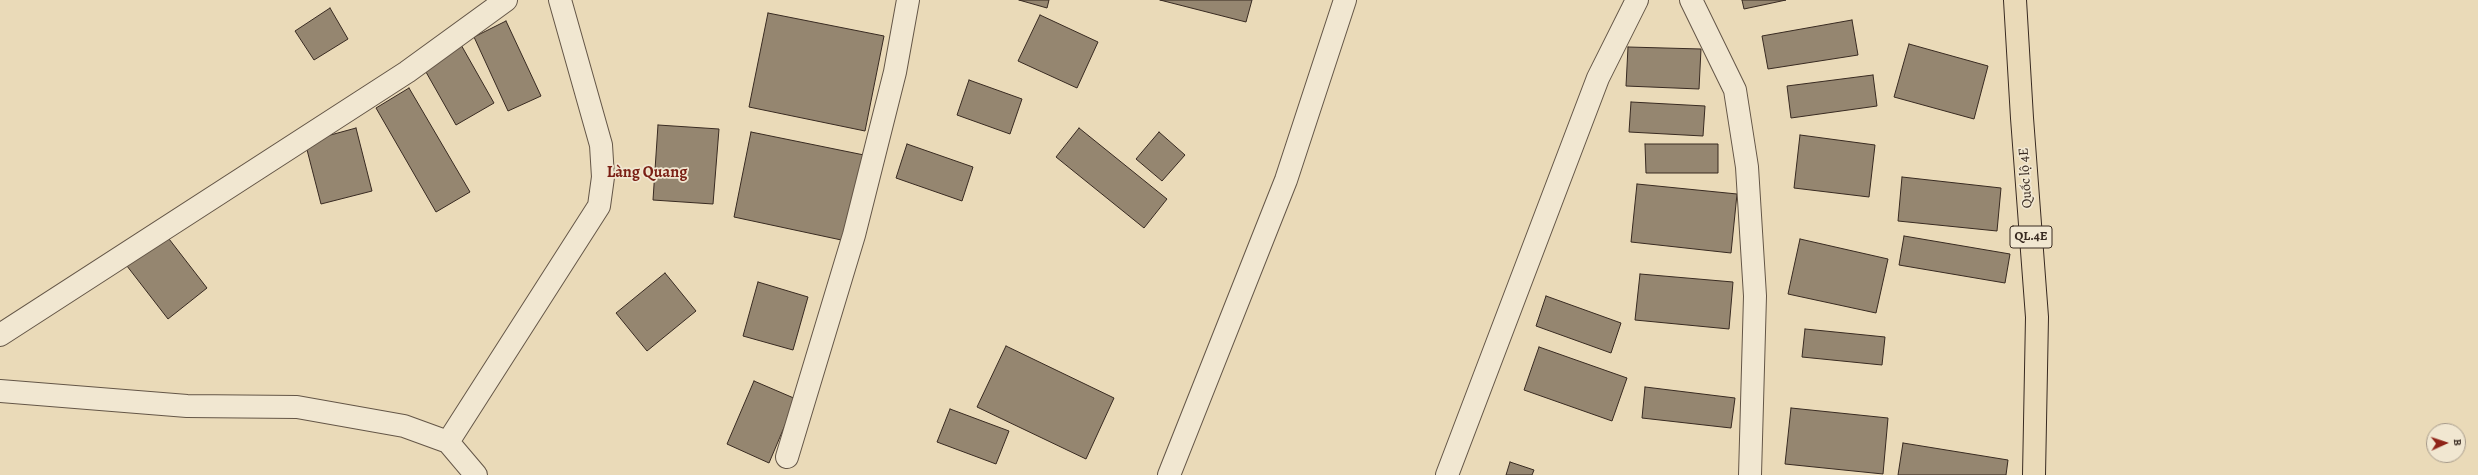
<!DOCTYPE html>
<meta charset="utf-8">
<style>
body{margin:0}
#map{position:relative;width:2478px;height:475px;overflow:hidden;background:#eadab8;font-family:Alegreya,serif}
canvas{display:block}
.north{position:absolute;left:2426px;top:423px;width:40px;height:40px;box-sizing:border-box;background:#f1e7d1;border:1px solid #a79b8b;border-radius:50%;rotate:87deg;font-size:11px;font-weight:700;line-height:16px;text-align:center;color:#382a21}
.north::after{content:'';display:block;margin:auto;width:14px;height:18px;background:#8f2418;clip-path:polygon(50% 0,100% 100%,50% 72%,0 100%)}
</style>
<div id="map">
<canvas width="2478" height="475"></canvas>
<div class="north">B</div>
</div>
<script>
const ctx = document.querySelector('canvas').getContext('2d');
ctx.lineJoin = 'round';
function fillPath(path, color) { ctx.fillStyle = color; ctx.fill(path, 'evenodd'); }
const shape = rows => new Path2D(rows.map(r => 'M' + r).join(''));
function trace(path, color, width, dash) { ctx.strokeStyle = color; ctx.lineWidth = width; ctx.lineCap = dash ? 'butt' : 'round'; ctx.setLineDash(dash || []); ctx.stroke(path); }
function write(font, color, halo, rows, align = 'center') {
  ctx.font = font + ' Alegreya,serif'; ctx.lineWidth = 3.5; ctx.setLineDash([]); ctx.textBaseline = 'middle'; ctx.strokeStyle = halo; ctx.fillStyle = color; for (const [text, x, y, turn = 0] of rows) {
    ctx.save(); ctx.translate(x, y); ctx.rotate((+turn || 0) * Math.PI / 180); ctx.textAlign = isNaN(turn) ? turn : align; if (halo) ctx.strokeText(text, 0, 0); ctx.fillText(text, 0, 0); ctx.restore();
  }
}
const building = shape([
 [1019,0,1049,0,1047,8,1019,0],
 [1160,0,1252,0,1246,22,1160,0],
 [1742,0,1786,0,1744,9,1742,0],
 [330,8,348,39,314,60,295,31,330,8],
 [768,13,884,36,865,131,749,107,768,13],
 [1040,15,1098,42,1077,88,1018,61,1040,15],
 [1852,20,1858,55,1768,69,1762,36,1852,20],
 [506,21,541,96,508,111,474,37,506,21],
 [460,43,494,103,456,125,422,65,460,43],
 [1909,44,1988,66,1974,119,1894,97,1909,44],
 [1628,47,1701,49,1699,89,1626,86,1628,47],
 [1873,75,1877,106,1791,118,1787,86,1873,75],
 [969,80,1022,99,1010,134,957,115,969,80],
 [409,88,470,192,436,212,376,108,409,88],
 [1631,102,1705,106,1703,136,1629,132,1631,102],
 [658,125,719,129,713,204,653,200,658,125],
 [356,128,372,191,321,204,305,142,356,128],
 [1079,128,1167,199,1144,228,1056,157,1079,128],
 [751,132,864,155,846,241,734,217,751,132],
 [1159,132,1185,155,1162,181,1136,159,1159,132],
 [1800,135,1875,145,1869,197,1794,188,1800,135],
 [907,144,973,167,962,201,896,178,907,144],
 [1645,144,1718,144,1718,173,1646,173,1645,144],
 [1902,177,2001,188,1997,231,1898,221,1902,177],
 [1637,184,1737,194,1731,253,1631,242,1637,184],
 [159,226,207,288,168,319,120,257,159,226],
 [1904,236,2010,254,2005,283,1899,265,1904,236],
 [1800,239,1888,259,1876,313,1788,294,1800,239],
 [665,273,696,311,647,351,616,313,665,273],
 [1640,274,1733,282,1729,329,1635,320,1640,274],
 [758,282,808,297,793,350,743,336,758,282],
 [1546,296,1621,323,1611,353,1536,326,1546,296],
 [1805,329,1885,337,1882,365,1802,357,1805,329],
 [1006,346,1114,398,1086,459,977,407,1006,346],
 [1539,347,1627,378,1612,421,1524,390,1539,347],
 [754,381,796,399,769,463,727,444,754,381],
 [1645,387,1735,398,1731,428,1642,418,1645,387],
 [1791,408,1888,418,1883,474,1785,464,1791,408],
 [950,409,1009,431,996,464,937,442,950,409],
 [1903,443,2008,460,2006,475,1898,475,1903,443],
 [1510,462,1534,470,1532,475,1506,475,1510,462]
]);
const minor = shape([
 [1691,0,1735,90,1747,167,1755,296,1750,475],
 [0,335,407,72,506,0],
 [0,391,187,406,297,407,404,426,448,442,476,475],
 [448,442,599,206,603,177,601,145,560,0],
 [787,457,854,235,895,72,908,0],
 [1169,475,1286,180,1345,0],
 [1447,475,1598,78,1637,0]
]);
const primary = shape([
 [2015,0,2022,118,2037,317,2034,475]
]);
const shields = [
 [2031,237,42]
];
const shieldNames = [
 ["QL.4E",2031,237]
];
const streetNames = [
 ["Quốc lộ 4E",2026,178,-94]
];
const quarterNames = [
 ["Làng Quang",647,173]
];
fillPath(building, '#958670');
trace(building, '#382a21', 1);
trace(minor, '#645647', 24);
trace(primary, '#382a21', 24);
trace(minor, '#f1e7d1', 22);
trace(primary, '#eadab8', 22);
for (const [x, y, w] of shields) { const box = new Path2D(); box.roundRect(x - w / 2, y - 11, w, 22, 3); ctx.fillStyle = '#f1e7d1'; ctx.fill(box); trace(box, '#382a21', 1); }
write('bold 13px', '#382a21', null, shieldNames);
write('14px', '#382a21', '#f1e7d1', streetNames);
write('bold 16px', '#7a1f14', '#f1e7d1', quarterNames);
</script>
